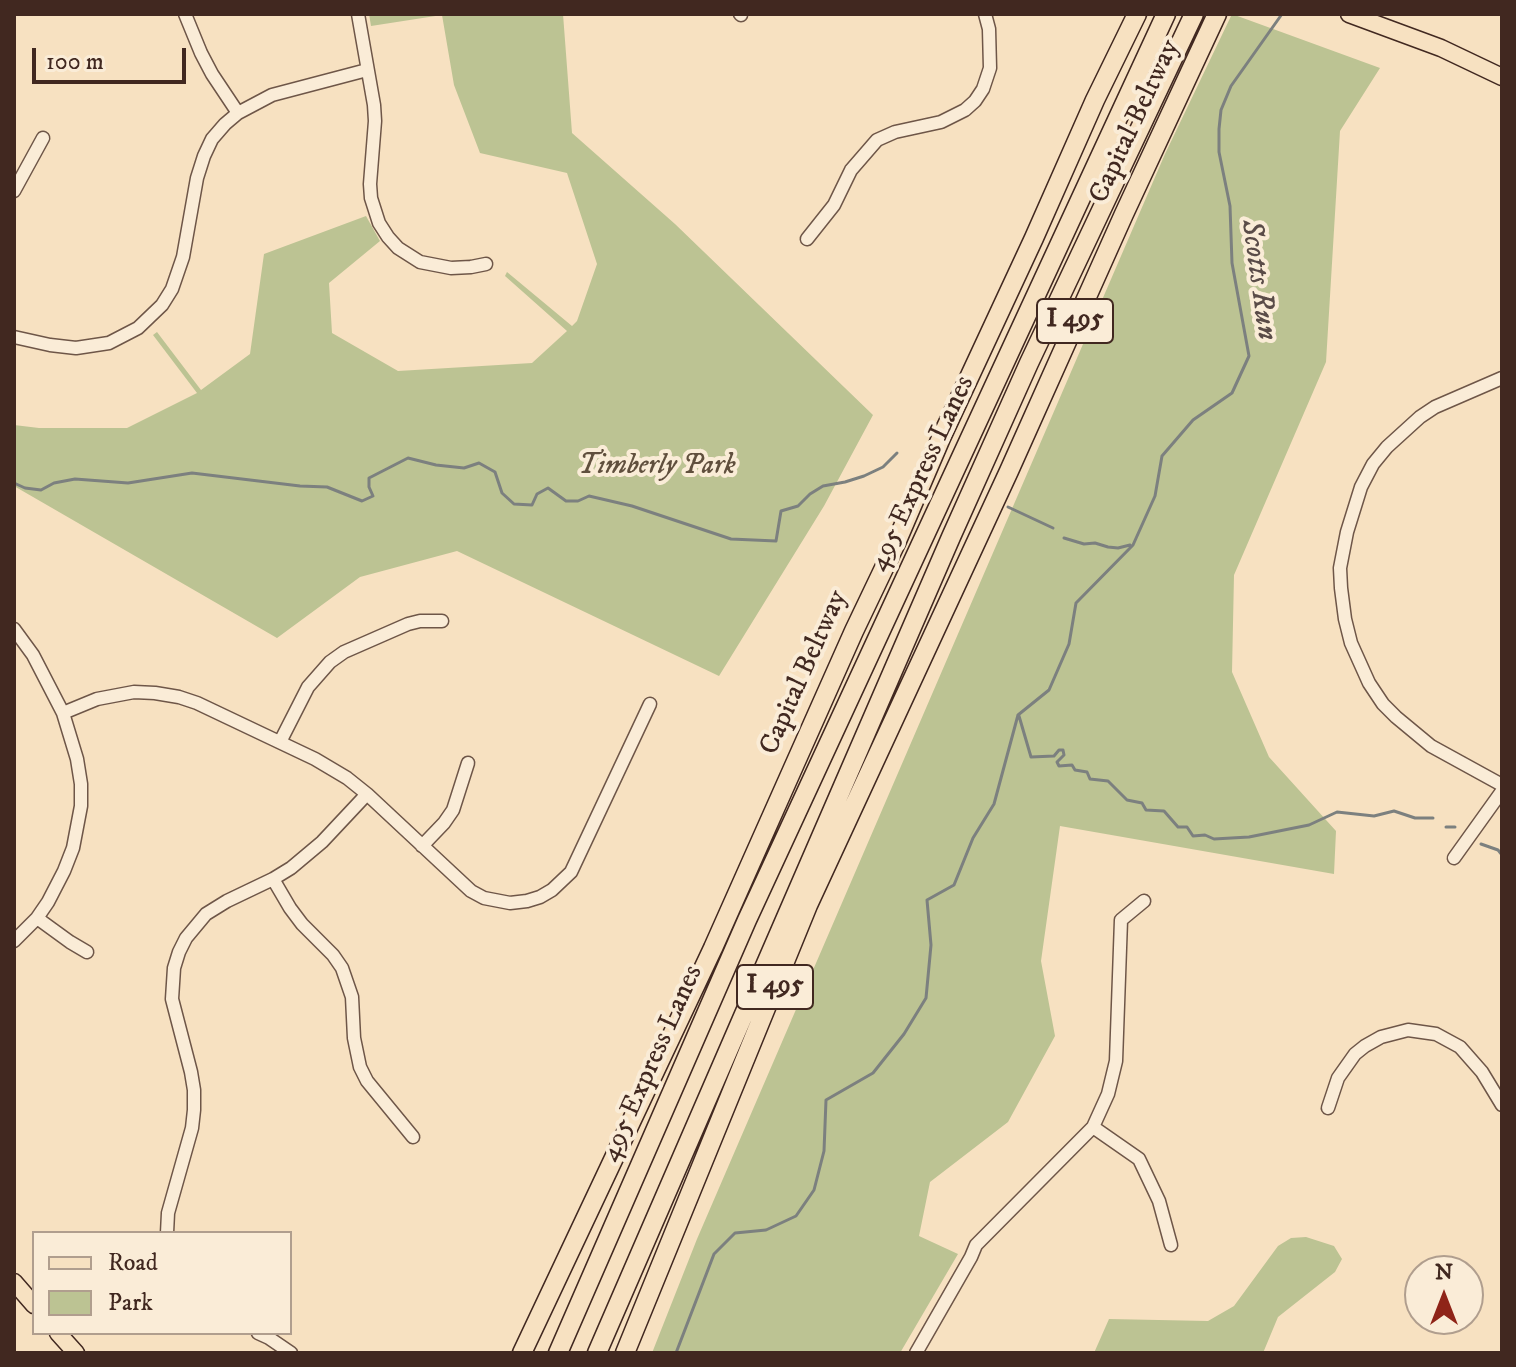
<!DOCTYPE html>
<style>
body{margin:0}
#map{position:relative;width:1516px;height:1367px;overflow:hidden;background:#f7e1c1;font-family:"IM FELL DW Pica",serif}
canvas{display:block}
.frame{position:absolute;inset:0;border:16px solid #412820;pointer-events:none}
.legend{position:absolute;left:32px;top:1231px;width:260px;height:104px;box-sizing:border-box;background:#faecd7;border:2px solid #b09e8e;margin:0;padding:10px 14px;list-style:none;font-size:24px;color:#412820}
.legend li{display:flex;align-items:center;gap:16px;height:40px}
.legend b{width:40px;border:2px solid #b09e8e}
.north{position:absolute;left:1404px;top:1255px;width:80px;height:80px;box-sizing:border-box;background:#faecd7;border:2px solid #b09e8e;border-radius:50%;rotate:0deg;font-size:22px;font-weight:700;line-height:32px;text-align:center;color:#412820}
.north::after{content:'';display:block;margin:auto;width:28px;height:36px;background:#8f2418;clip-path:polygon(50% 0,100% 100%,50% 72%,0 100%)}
.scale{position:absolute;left:32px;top:48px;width:154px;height:36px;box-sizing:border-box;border:4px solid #412820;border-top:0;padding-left:10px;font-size:24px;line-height:28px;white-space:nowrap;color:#412820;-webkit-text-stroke:6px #faecd7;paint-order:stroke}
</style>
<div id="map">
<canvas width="1516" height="1367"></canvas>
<div class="frame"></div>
<ul class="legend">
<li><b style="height:10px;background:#f7e1c1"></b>Road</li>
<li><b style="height:22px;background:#bcc393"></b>Park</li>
</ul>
<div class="north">N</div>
<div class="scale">100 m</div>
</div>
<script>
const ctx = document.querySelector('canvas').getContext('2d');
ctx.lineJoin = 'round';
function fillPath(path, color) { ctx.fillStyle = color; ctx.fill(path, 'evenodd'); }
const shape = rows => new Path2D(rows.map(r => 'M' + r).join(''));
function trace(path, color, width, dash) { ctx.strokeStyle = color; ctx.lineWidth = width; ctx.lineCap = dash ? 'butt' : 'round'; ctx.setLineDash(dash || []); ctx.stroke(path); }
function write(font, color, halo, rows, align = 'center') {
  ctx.font = font + ' "IM FELL DW Pica",serif'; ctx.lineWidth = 8; ctx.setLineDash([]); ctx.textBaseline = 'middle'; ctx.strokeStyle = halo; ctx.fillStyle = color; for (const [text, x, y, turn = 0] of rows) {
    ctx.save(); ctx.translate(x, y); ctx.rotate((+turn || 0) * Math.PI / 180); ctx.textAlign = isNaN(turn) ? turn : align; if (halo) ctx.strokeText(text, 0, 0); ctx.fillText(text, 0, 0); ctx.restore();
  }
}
const green = shape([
 [369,14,563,14,572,133,675,224,873,415,824,506,719,676,457,551,360,577,277,638,14,486,14,425,39,428,127,428,197,393,153,335,157,332,201,390,250,354,264,254,366,216,380,241,329,283,332,333,398,371,532,363,567,331,505,276,507,272,572,326,577,321,597,264,567,173,480,153,454,85,442,15,371,26],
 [1232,14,1380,68,1340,131,1326,362,1234,575,1232,672,1269,757,1336,831,1334,874,1060,826,1041,961,1055,1036,1008,1122,930,1182,919,1236,958,1254,900,1353,652,1353,697,1239,1165,154],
 [1306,1237,1334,1246,1342,1259,1335,1272,1278,1317,1263,1353,1094,1353,1109,1319,1208,1321,1234,1306,1278,1246,1291,1238]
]);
const stream = shape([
 [14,483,25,488,41,490,54,483,75,479,128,483,192,473,300,486,327,487,362,501,373,496,369,487,369,478,408,458,436,465,464,468,479,463,495,472,502,493,514,504,532,505,537,494,548,488,566,501,578,501,589,496,632,506,731,539,776,541,781,511,798,506,810,494,823,486,845,482,864,476,883,467,897,453],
 [1008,507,1053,528],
 [1064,538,1084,544,1095,543,1108,547,1118,548,1130,545],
 [1019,716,1031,757,1054,756,1059,750,1063,750,1064,755,1057,762,1059,766,1072,765,1075,770,1087,772,1090,779,1108,781,1127,800,1142,803,1146,810,1164,811,1178,827,1187,827,1193,836,1205,835,1214,839,1249,837,1309,825,1337,812,1374,816,1394,811,1415,818,1433,818],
 [1446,827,1455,827],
 [1481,844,1498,850,1502,855],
 [676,1353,714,1254,735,1233,766,1230,796,1216,814,1190,824,1151,826,1100,873,1073,904,1034,926,998,931,945,927,900,954,885,973,838,994,804,1018,715,1049,690,1069,644,1076,603,1133,545,1155,496,1162,456,1193,420,1232,393,1249,356,1232,263,1230,206,1219,152,1219,129,1221,110,1231,86,1282,14]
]);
const minor = shape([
 [185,14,201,53,212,74,238,113],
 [358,14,374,105,375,121,370,184,371,198,379,223,388,237,398,248,420,262,451,268,471,267,486,264],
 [740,14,741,15],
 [14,191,43,138],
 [807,239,834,205,851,170,877,140,895,132,941,122,965,110,975,101,983,89,990,68,989,29,985,14],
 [14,337,50,345,76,348,109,343,138,328,162,305,172,289,183,257,197,178,204,156,212,139,225,124,238,113,272,95,367,70],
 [1502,378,1435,407,1420,417,1387,447,1373,464,1361,487,1347,532,1340,568,1341,588,1345,619,1351,643,1369,683,1383,704,1396,717,1431,746,1502,785],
 [14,629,33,655,63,713,77,759,81,784,81,806,73,848,64,871,48,902,37,918,14,941],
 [63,713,97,699,134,692,155,693,179,697,197,703,315,759,347,778,367,794,471,891,484,898,510,903,527,901,540,897,552,890,571,872,650,704],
 [280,742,308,687,330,662,344,652,408,624,420,621,442,621],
 [422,846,444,823,453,810,468,763],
 [1454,858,1502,791],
 [273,879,290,908,302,924,333,955,342,968,352,997,354,1038,360,1067,367,1081,413,1137],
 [37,918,70,942,87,952],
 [1328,1108,1338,1078,1355,1054,1365,1046,1381,1037,1408,1030,1436,1034,1460,1047,1482,1072,1502,1105],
 [1093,1127,1139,1159,1159,1201,1171,1245],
 [167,1233,168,1213,192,1128,194,1110,194,1090,191,1072,172,999,174,968,179,952,186,938,206,914,227,901,273,879,291,868,322,842,367,794],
 [258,1333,269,1338,291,1353],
 [916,1353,971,1257,976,1245,1093,1127,1108,1094,1116,1061,1121,920,1144,901]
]);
const major = shape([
 [1349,14,1441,48,1502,77],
 [14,1282,34,1305],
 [58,1333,76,1353]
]);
const highway = shape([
 [522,1353,713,948,854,631,896,543,941,438,1034,238,1095,100,1137,14],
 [558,1353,747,920,1166,14],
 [597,1353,951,537,1029,363,1194,14],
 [625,1353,808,905,1009,471,1124,214,1217,14]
]);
const shields = [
 [1075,321,76],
 [775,987,76]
];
const shieldNames = [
 ["I 495",1075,321],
 ["I 495",775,987]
];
const streetNames = [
 ["Capital Beltway",1136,122,-65],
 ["495 Express Lanes",923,474,-65],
 ["Capital Beltway",805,673,-66],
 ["495 Express Lanes",653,1064,-66]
];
const parkNames = [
 ["Timberly Park",657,467]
];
const waterNames = [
 ["Scotts Run",1257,280,82]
];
fillPath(green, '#bcc393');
trace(stream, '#7c807f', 3);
trace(minor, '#6e5648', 15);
trace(major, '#412820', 19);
trace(highway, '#412820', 21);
trace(minor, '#faecd7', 12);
trace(major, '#f7e1c1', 16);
trace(highway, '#f7e1c1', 18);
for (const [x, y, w] of shields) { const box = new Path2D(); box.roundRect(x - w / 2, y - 22, w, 44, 6); ctx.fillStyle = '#faecd7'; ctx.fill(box); trace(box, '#412820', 2); }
write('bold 26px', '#412820', null, shieldNames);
write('28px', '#412820', '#faecd7', streetNames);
write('italic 28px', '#604f3d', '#faecd7', parkNames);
write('italic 30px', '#5a4c48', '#faecd7', waterNames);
</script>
